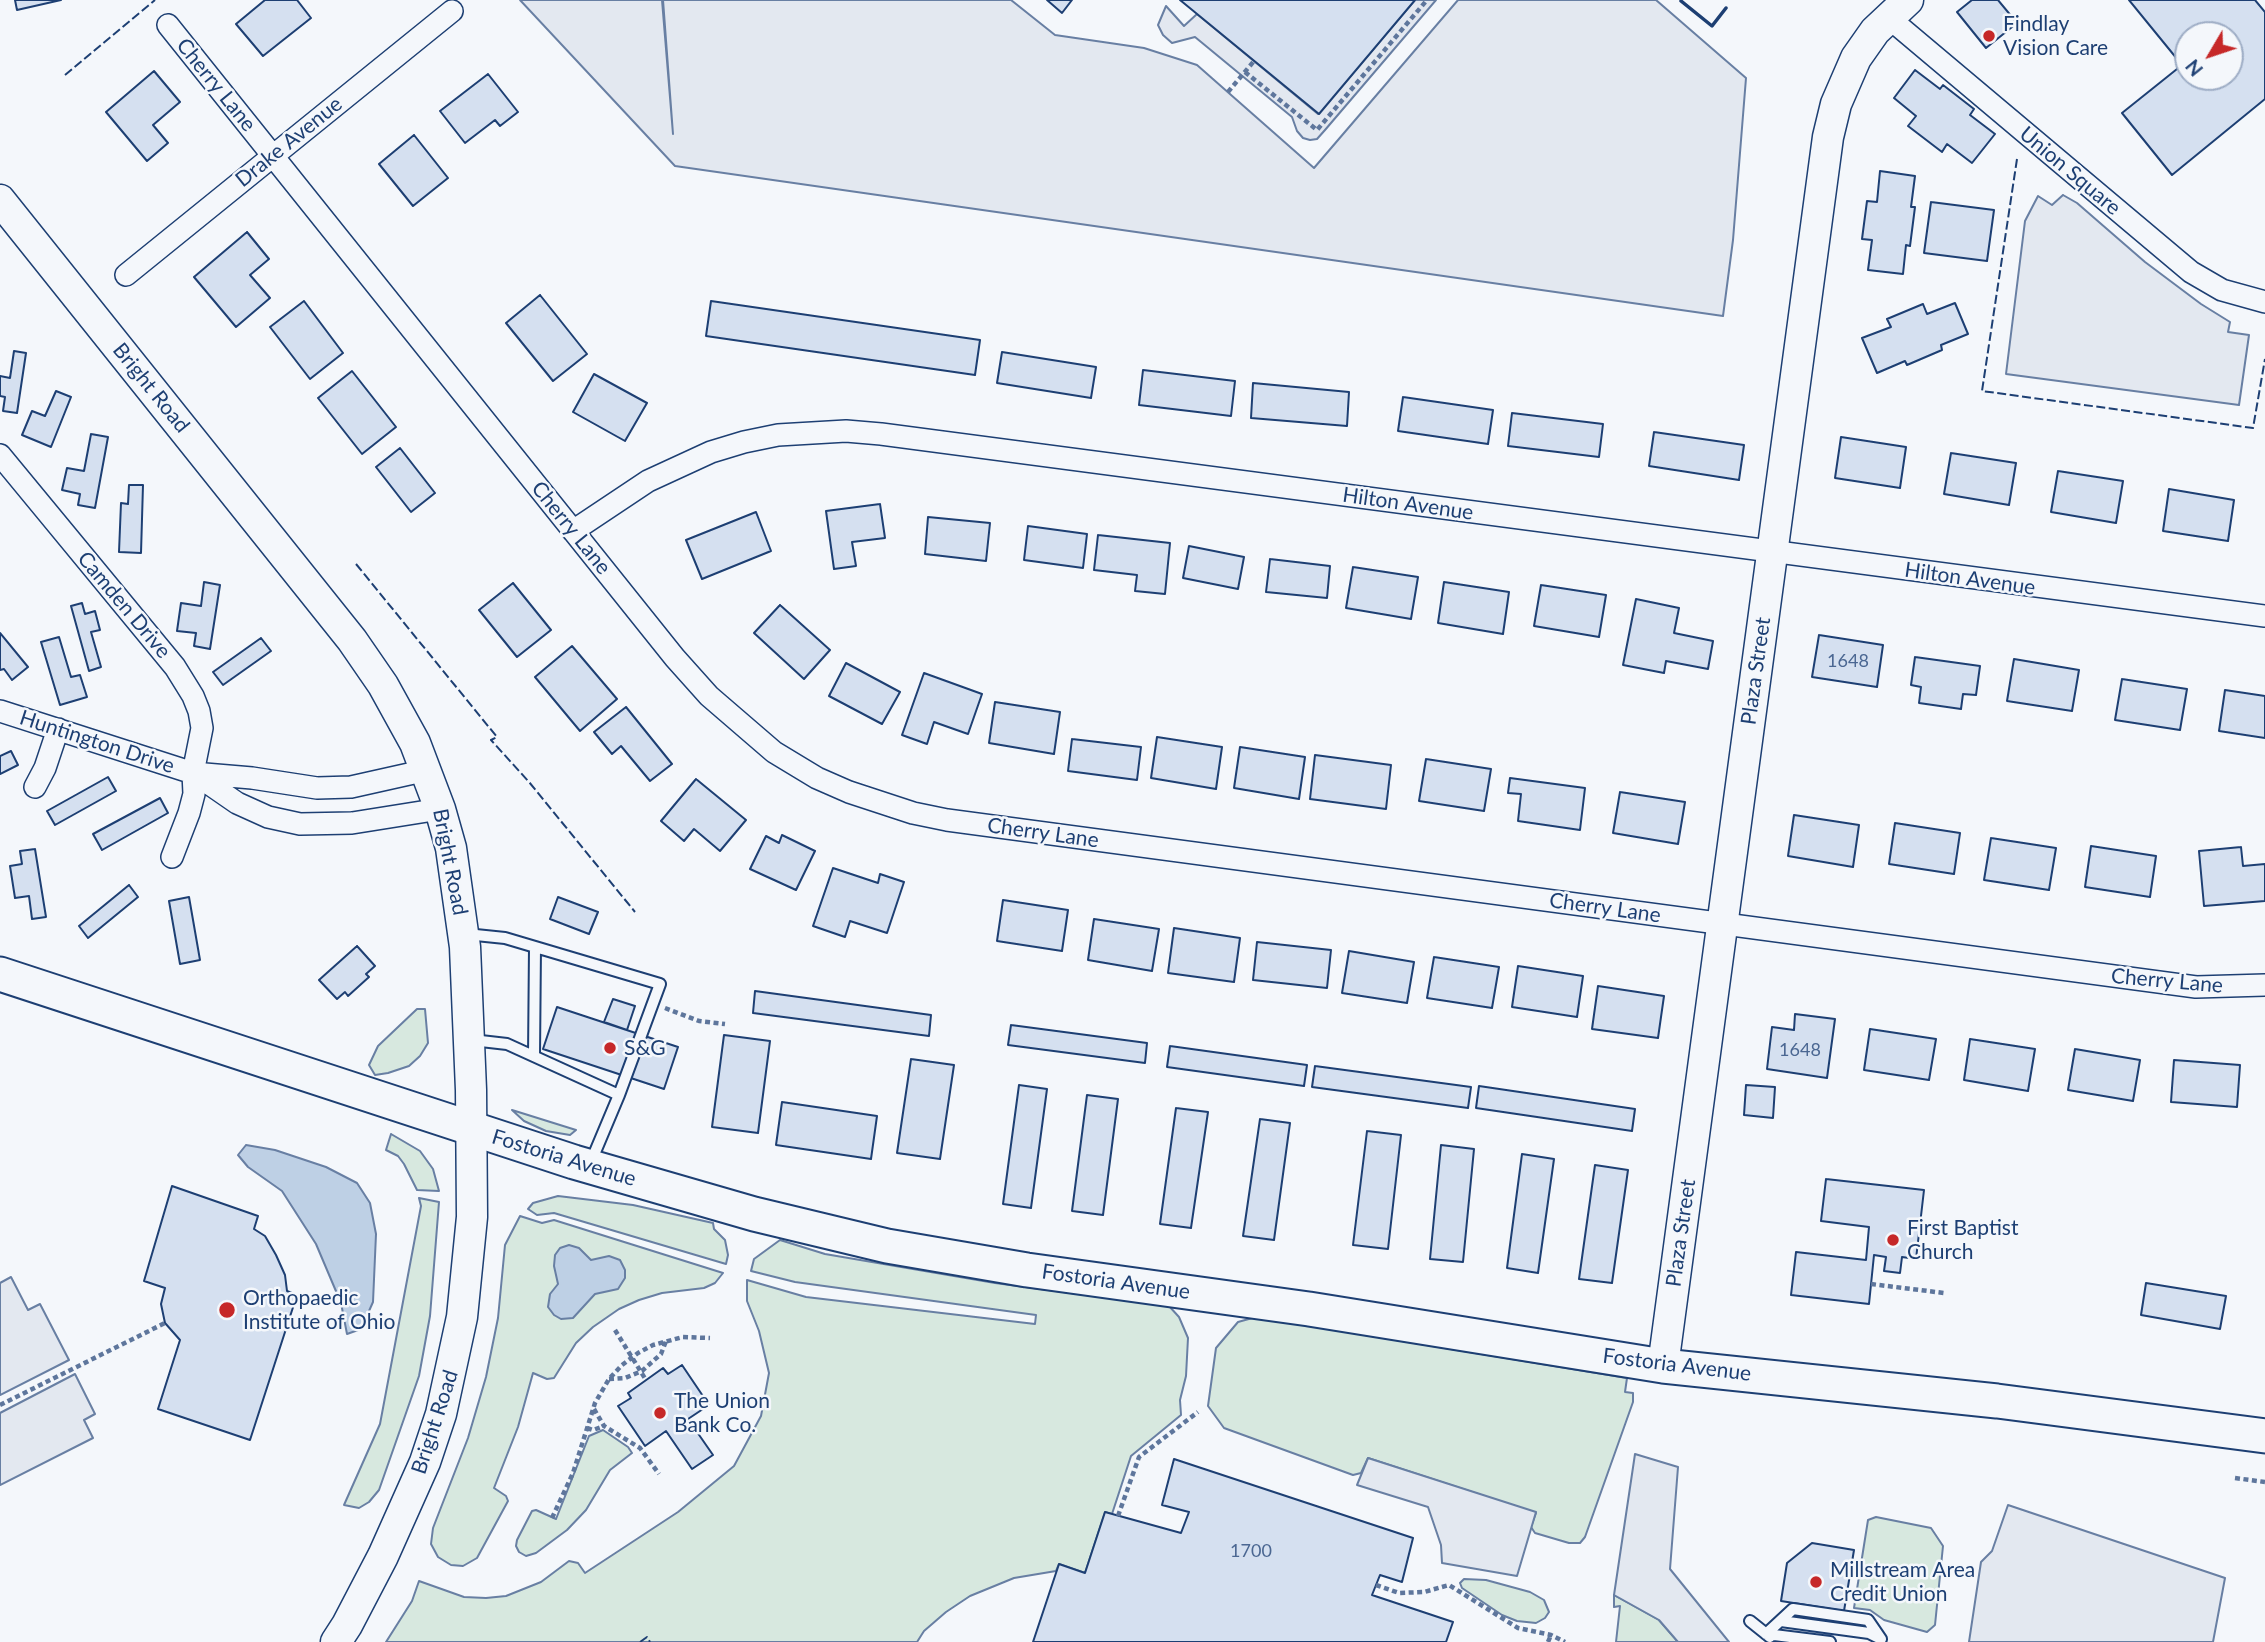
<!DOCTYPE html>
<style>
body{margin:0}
#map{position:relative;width:2265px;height:1642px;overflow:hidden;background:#f4f7fb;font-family:Lato,sans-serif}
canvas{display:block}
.north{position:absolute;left:2174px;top:21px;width:70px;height:70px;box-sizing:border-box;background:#f4f7fb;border:2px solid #9eadc5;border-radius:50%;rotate:231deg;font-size:19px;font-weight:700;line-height:28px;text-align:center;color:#1d3f73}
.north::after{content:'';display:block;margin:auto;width:24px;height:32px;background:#c62828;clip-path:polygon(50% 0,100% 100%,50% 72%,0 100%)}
</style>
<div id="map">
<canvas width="2265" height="1642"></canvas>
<div class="north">N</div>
</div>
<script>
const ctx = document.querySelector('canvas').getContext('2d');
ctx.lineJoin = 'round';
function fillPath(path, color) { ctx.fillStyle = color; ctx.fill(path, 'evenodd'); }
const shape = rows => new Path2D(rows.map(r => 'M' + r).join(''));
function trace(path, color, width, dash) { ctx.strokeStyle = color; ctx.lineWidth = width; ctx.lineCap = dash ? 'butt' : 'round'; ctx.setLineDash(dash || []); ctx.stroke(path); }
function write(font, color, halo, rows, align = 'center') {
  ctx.font = font + ' Lato,sans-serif'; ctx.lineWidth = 5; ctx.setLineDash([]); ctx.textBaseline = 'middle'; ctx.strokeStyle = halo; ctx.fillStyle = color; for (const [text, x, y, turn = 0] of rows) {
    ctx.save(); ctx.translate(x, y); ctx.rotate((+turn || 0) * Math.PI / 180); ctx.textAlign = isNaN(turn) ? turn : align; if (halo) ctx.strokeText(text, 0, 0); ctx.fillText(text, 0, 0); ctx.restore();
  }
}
const green = shape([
 [417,1009,425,1009,428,1043,420,1056,409,1066,388,1073,375,1075,369,1065,378,1046,417,1009],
 [512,1110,576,1130,570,1135,546,1131,524,1121,512,1110],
 [391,1134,420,1151,433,1169,439,1191,417,1190,404,1164,398,1156,386,1150,391,1134],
 [558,1196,633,1205,713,1223,714,1229,725,1240,728,1255,726,1264,554,1213,537,1215,528,1209,533,1203,558,1196],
 [419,1198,439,1202,430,1316,419,1376,379,1490,369,1502,359,1508,344,1505,380,1424,421,1206,419,1198],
 [520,1216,542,1223,554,1220,723,1273,715,1283,704,1288,662,1293,639,1300,619,1309,593,1327,576,1343,554,1378,547,1379,533,1373,518,1427,494,1488,506,1496,508,1501,477,1558,463,1566,451,1565,438,1557,431,1544,433,1528,468,1438,486,1377,498,1318,505,1245,520,1216],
 [780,1240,825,1254,995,1283,1169,1306,1179,1317,1188,1338,1186,1376,1180,1400,1181,1415,1131,1456,1112,1514,1105,1512,1085,1573,1059,1564,1056,1571,1014,1578,970,1596,946,1612,924,1631,917,1642,386,1642,412,1601,419,1581,464,1597,486,1598,506,1596,541,1582,569,1561,578,1563,585,1573,678,1512,734,1466,761,1416,769,1373,759,1331,747,1301,747,1280,806,1297,1035,1324,1036,1315,795,1282,751,1271,754,1259,780,1240],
 [1256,1317,1627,1378,1625,1392,1633,1393,1633,1402,1585,1537,1580,1543,1569,1543,1535,1533,1531,1527,1536,1513,1368,1458,1361,1473,1353,1475,1224,1428,1208,1406,1216,1348,1238,1322,1256,1317],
 [603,1430,628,1447,632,1453,610,1470,586,1510,567,1530,536,1553,526,1556,519,1552,516,1546,517,1540,532,1511,536,1510,556,1519,589,1436,603,1430],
 [1876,1517,1931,1528,1943,1546,1935,1625,1927,1632,1884,1620,1870,1610,1854,1608,1868,1520,1876,1517],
 [1464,1579,1486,1580,1530,1592,1544,1600,1549,1612,1545,1618,1536,1623,1517,1621,1502,1615,1462,1588,1460,1583,1464,1579],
 [1614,1595,1659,1620,1678,1642,1616,1642,1620,1606,1614,1607,1614,1595]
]);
const parking = shape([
 [520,0,662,0,673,134,663,0,1011,0,1055,35,1144,48,1197,65,1314,168,1458,0,1656,0,1746,78,1733,240,1723,316,675,166,520,0],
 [1415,0,1436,0,1325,130,1317,139,1310,140,1303,138,1297,131,1292,117,1195,37,1172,43,1163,35,1158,25,1166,6,1184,26,1197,14,1318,114,1415,0],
 [2063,195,2077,203,2145,262,2201,304,2230,322,2228,332,2249,335,2239,405,2006,374,2025,221,2038,196,2052,205,2063,195],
 [11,1277,28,1310,40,1304,69,1360,0,1395,0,1283,11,1277],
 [75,1374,95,1414,84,1420,93,1438,0,1485,0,1413,75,1374],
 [1635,1454,1678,1467,1670,1569,1729,1642,1678,1642,1659,1620,1614,1595,1635,1454],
 [1368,1458,1536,1512,1517,1576,1442,1563,1441,1545,1428,1507,1357,1485,1368,1458],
 [2008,1505,2225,1578,2213,1642,1969,1642,1981,1562,1992,1551,2008,1505]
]);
const water = shape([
 [246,1145,275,1150,326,1167,357,1183,370,1203,376,1234,373,1302,361,1329,347,1334,341,1303,316,1244,282,1191,248,1167,238,1155,246,1145],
 [569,1245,579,1248,591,1260,609,1256,620,1260,625,1270,625,1278,618,1289,595,1294,573,1318,561,1319,554,1315,548,1307,550,1294,558,1284,554,1266,555,1255,560,1248,569,1245]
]);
const building = shape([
 [15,0,61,0,17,10,15,0],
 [265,0,297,0,311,18,263,56,236,24,265,0],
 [1047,0,1072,0,1062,13,1047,0],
 [1180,0,1415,0,1319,114,1180,0],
 [1972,0,1998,0,2017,23,1986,48,1957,12,1972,0],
 [2129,0,2255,0,2265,12,2265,99,2172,175,2122,113,2182,65,2129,0],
 [2188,35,2230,35,2230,77,2188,77,2188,35],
 [1915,70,1940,89,1943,85,1974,109,1970,115,1995,134,1972,163,1947,144,1942,152,1908,126,1916,116,1894,98,1915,70],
 [154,71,180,102,153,125,168,143,147,161,106,112,154,71],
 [488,74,518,112,500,126,495,120,465,143,440,111,488,74],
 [414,135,448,178,413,206,379,164,414,135],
 [1880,171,1915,176,1911,207,1915,207,1910,246,1906,245,1903,274,1868,270,1872,240,1862,239,1867,201,1877,202,1880,171],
 [1931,202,1994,210,1987,261,1924,253,1931,202],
 [247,232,269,259,250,275,270,298,236,327,194,277,247,232],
 [540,295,587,354,553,381,506,323,540,295],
 [304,301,343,353,310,379,270,327,304,301],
 [711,301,980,340,975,375,706,336,711,301],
 [1955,303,1968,334,1941,345,1942,350,1907,365,1905,361,1877,373,1862,338,1891,327,1887,319,1923,304,1927,314,1955,303],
 [14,351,26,353,17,413,3,411,5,397,0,396,0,376,10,378,14,351],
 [1002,352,1096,367,1091,398,997,383,1002,352],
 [1143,370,1235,381,1231,416,1139,405,1143,370],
 [352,371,396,427,362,454,318,398,352,371],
 [594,374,647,403,625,441,573,412,594,374],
 [1253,383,1349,392,1347,426,1251,418,1253,383],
 [56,391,71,397,51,447,22,435,32,411,45,416,56,391],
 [1403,397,1493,410,1488,444,1398,431,1403,397],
 [1512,413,1603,424,1599,457,1508,446,1512,413],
 [1654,432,1744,445,1739,480,1649,466,1654,432],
 [91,434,108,437,95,508,78,505,80,494,62,490,67,468,84,471,91,434],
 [1841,437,1906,447,1900,488,1835,478,1841,437],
 [400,448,435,493,411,512,376,467,400,448],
 [1951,453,2016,463,2009,505,1944,494,1951,453],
 [2058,471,2123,481,2116,523,2051,512,2058,471],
 [129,485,143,485,141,553,119,552,121,503,128,504,129,485],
 [2169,489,2234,500,2228,541,2163,531,2169,489],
 [880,504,885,538,852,542,856,566,834,569,826,511,880,504],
 [756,512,771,551,702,579,686,540,756,512],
 [928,517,990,523,986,561,925,554,928,517],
 [1028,526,1087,534,1083,568,1024,560,1028,526],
 [1098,535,1170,543,1165,594,1135,591,1137,575,1094,570,1098,535],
 [1189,546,1244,557,1238,589,1183,578,1189,546],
 [1270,559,1330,566,1327,598,1266,592,1270,559],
 [1353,567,1418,577,1411,619,1346,608,1353,567],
 [204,582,220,585,210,649,194,646,196,633,177,631,181,603,201,606,204,582],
 [1444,582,1509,592,1503,634,1438,623,1444,582],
 [513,583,551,630,517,657,479,610,513,583],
 [1541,585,1606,595,1599,637,1534,626,1541,585],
 [1636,599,1679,608,1674,633,1713,641,1708,669,1666,661,1664,673,1623,665,1636,599],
 [82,603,85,614,95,611,100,630,91,632,101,667,89,671,71,606,82,603],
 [780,605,830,650,804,679,754,633,780,605],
 [0,633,28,667,12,680,4,669,0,670,0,633],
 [1819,635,1883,645,1877,687,1812,677,1819,635],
 [59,637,71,677,80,675,87,697,60,705,41,642,59,637],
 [261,638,271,651,223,685,213,672,261,638],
 [572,646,617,699,580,731,535,677,572,646],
 [1915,657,1980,666,1976,695,1963,694,1961,709,1919,703,1921,687,1911,685,1915,657],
 [2014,659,2079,670,2072,711,2007,701,2014,659],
 [846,663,900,692,882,724,829,696,846,663],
 [924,673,982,694,968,734,934,722,927,744,902,735,924,673],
 [2122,679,2187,689,2180,730,2115,720,2122,679],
 [2225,690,2265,696,2265,738,2219,731,2225,690],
 [995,702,1060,712,1054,754,989,743,995,702],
 [626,707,672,764,650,781,621,746,612,754,594,732,626,707],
 [1157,737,1222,747,1216,789,1151,778,1157,737],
 [1072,739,1141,747,1137,780,1068,771,1072,739],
 [1240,747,1305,757,1299,799,1234,788,1240,747],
 [11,751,18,765,0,774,0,756,11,751],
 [1315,755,1391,765,1386,809,1310,799,1315,755],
 [1426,759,1491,769,1484,811,1419,801,1426,759],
 [108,777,116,791,55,825,47,811,108,777],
 [1510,778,1585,788,1580,830,1518,821,1521,794,1508,793,1510,778],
 [696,779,746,820,720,851,694,829,684,841,661,821,696,779],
 [1620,792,1685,802,1678,844,1613,833,1620,792],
 [160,798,168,813,102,850,93,834,160,798],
 [1794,815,1859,825,1853,867,1788,856,1794,815],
 [1895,823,1960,833,1954,874,1889,864,1895,823],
 [782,835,815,851,796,890,750,869,766,836,779,843,782,835],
 [1991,838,2056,848,2049,890,1984,880,1991,838],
 [2091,846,2156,856,2150,897,2085,887,2091,846],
 [2241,847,2243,866,2265,864,2265,901,2204,906,2199,851,2241,847],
 [35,849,46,917,32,919,29,896,15,898,10,866,22,864,20,851,35,849],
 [833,868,878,883,880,874,904,882,887,933,850,921,845,937,813,926,833,868],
 [129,885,138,897,88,938,79,926,129,885],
 [189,897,200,960,180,964,169,901,189,897],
 [558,897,598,912,589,934,550,919,558,897],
 [1003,900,1068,910,1062,951,997,941,1003,900],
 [1094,919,1159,929,1152,971,1088,960,1094,919],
 [1174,928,1240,938,1234,982,1168,973,1174,928],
 [1257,942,1331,950,1327,988,1253,980,1257,942],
 [357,946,375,966,366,974,369,977,348,996,345,992,337,999,319,980,357,946],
 [1349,951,1414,962,1407,1003,1342,993,1349,951],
 [1434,957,1499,967,1492,1008,1427,998,1434,957],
 [1518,966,1583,976,1577,1017,1512,1007,1518,966],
 [1598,986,1664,996,1658,1038,1592,1029,1598,986],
 [755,991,931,1015,929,1036,753,1013,755,991],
 [613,999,635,1006,627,1030,604,1022,613,999],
 [557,1007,678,1047,664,1089,543,1049,557,1007],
 [1795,1014,1835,1019,1827,1078,1767,1069,1772,1027,1794,1030,1795,1014],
 [1011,1025,1147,1043,1145,1063,1008,1045,1011,1025],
 [1870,1029,1936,1039,1929,1080,1864,1070,1870,1029],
 [724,1035,770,1041,758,1133,712,1127,724,1035],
 [1970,1039,2035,1049,2028,1091,1964,1080,1970,1039],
 [1170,1046,1307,1065,1304,1086,1167,1067,1170,1046],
 [2075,1049,2140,1060,2133,1101,2068,1090,2075,1049],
 [911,1059,954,1065,940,1159,897,1153,911,1059],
 [2174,1060,2240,1065,2237,1107,2171,1102,2174,1060],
 [1315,1066,1471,1087,1468,1108,1312,1087,1315,1066],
 [1019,1085,1047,1089,1031,1208,1003,1204,1019,1085],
 [1746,1085,1775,1087,1773,1118,1744,1115,1746,1085],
 [1479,1086,1635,1109,1632,1131,1476,1108,1479,1086],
 [1087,1095,1118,1099,1103,1215,1072,1211,1087,1095],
 [782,1102,877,1116,871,1159,776,1145,782,1102],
 [1176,1108,1208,1112,1191,1228,1160,1224,1176,1108],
 [1260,1119,1290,1123,1274,1240,1243,1236,1260,1119],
 [1367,1131,1401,1135,1388,1249,1353,1245,1367,1131],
 [1441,1145,1474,1149,1463,1262,1430,1259,1441,1145],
 [1522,1154,1554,1159,1538,1273,1507,1268,1522,1154],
 [1595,1165,1628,1170,1612,1283,1579,1279,1595,1165],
 [1826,1179,1924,1190,1916,1259,1902,1257,1900,1273,1884,1271,1886,1257,1874,1255,1869,1304,1791,1295,1796,1252,1866,1260,1869,1227,1821,1221,1826,1179],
 [172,1186,258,1216,254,1229,265,1236,276,1255,285,1275,287,1291,297,1295,250,1440,158,1409,180,1340,165,1323,161,1304,165,1288,144,1281,172,1186],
 [2146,1283,2226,1296,2220,1329,2141,1315,2146,1283],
 [682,1365,709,1405,688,1419,713,1455,692,1469,666,1431,645,1446,618,1406,631,1398,628,1393,663,1368,668,1374,682,1365],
 [1174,1459,1413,1538,1402,1582,1380,1575,1372,1595,1453,1622,1446,1642,1033,1642,1059,1564,1085,1573,1105,1512,1181,1533,1189,1512,1162,1505,1174,1459],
 [1812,1543,1854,1550,1844,1611,1781,1601,1787,1563,1812,1543]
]);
const path = shape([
 [1245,72,1317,130,1427,0],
 [1228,92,1254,61],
 [665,1008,699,1021,725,1024],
 [1871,1284,1944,1293],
 [615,1330,646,1380],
 [609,1379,625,1378,642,1371,661,1354,666,1341],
 [0,1405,165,1323],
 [594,1409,604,1426,640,1448,659,1474],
 [587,1428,593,1430,604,1426],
 [2235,1478,2265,1482],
 [1118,1516,1139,1457,1198,1412],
 [552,1518,573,1473,595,1403,609,1379,622,1365,638,1353,653,1345,683,1337,710,1338],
 [1376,1585,1399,1593,1424,1592,1449,1585,1518,1628,1551,1635,1565,1642],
 [1548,1642,1551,1635]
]);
const lane = shape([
 [466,934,505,938,660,984,619,1095],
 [472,1040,507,1044,619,1095,590,1164],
 [534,1056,535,947],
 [1750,1621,1770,1637],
 [1781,1621,1869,1633,1879,1638],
 [1766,1634,1793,1609,1868,1620,1881,1639],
 [1766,1634,1830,1642]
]);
const street = shape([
 [1889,18,2191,272,2222,290,2265,302],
 [168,25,675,658,709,696,774,752,817,778,849,792,913,813,947,820,2196,987,2265,985],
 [126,275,452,11],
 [0,455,175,667,193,696,199,711,202,728,193,773,194,794,189,813,172,857],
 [573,531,648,481,711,452,744,442,778,435,846,431,881,434,2265,616],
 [0,711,193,773,252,778,317,788,351,787,427,770],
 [195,774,237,803,268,817,300,824,352,823,440,809],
 [35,787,45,768,58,729]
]);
const secondary = shape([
 [0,200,352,640,383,685,415,743,440,809,451,848,465,947,471,1090,472,1217,462,1317,441,1414,425,1462,383,1556,347,1625,336,1642],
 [1663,1366,1828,137,1836,104,1856,58,1875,31,1908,0]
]);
const primary = shape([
 [0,974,574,1162,754,1214,887,1246,1027,1270,1309,1309,1663,1366,1997,1401,2265,1436]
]);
const fence = shape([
 [65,75,155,0],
 [2017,159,1982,391,2253,428,2265,359],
 [356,564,497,737,491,740,529,782,635,912],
 [640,1642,647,1637,650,1642]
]);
const wall = shape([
 [1681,1,1712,26,1726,8]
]);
const markers = [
 [1989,36,7,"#c62828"],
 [610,1048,7,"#c62828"],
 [1893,1240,7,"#c62828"],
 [227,1310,9,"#c62828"],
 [660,1413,7,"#c62828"],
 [1816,1582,7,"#c62828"]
];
const numberNames = [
 ["1648",1848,661],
 ["1648",1800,1050],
 ["1700",1251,1551]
];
const poiNames = [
 ["Findlay",2003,24],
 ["Vision Care",2003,48],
 ["S&G",624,1048],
 ["First Baptist",1907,1228],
 ["Church",1907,1252],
 ["Orthopaedic",243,1298],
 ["Institute of Ohio",243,1322],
 ["The Union",674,1401],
 ["Bank Co.",674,1425],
 ["Millstream Area",1830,1570],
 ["Credit Union",1830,1594]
];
const streetNames = [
 ["Cherry Lane",216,85,51],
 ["Drake Avenue",289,142,-39],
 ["Union Square",2070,171,40],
 ["Bright Road",151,388,51],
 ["Hilton Avenue",1408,504,8],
 ["Cherry Lane",571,528,51],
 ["Hilton Avenue",1970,579,8],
 ["Camden Drive",124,605,50],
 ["Plaza Street",1756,671,-82],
 ["Huntington Drive",97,742,18],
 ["Cherry Lane",1043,833,8],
 ["Bright Road",450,862,79],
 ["Cherry Lane",1605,908,8],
 ["Cherry Lane",2167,981,5],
 ["Fostoria Avenue",564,1158,17],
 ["Plaza Street",1681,1233,-82],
 ["Fostoria Avenue",1116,1282,8],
 ["Fostoria Avenue",1677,1365,7],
 ["Bright Road",435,1422,-72]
];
fillPath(green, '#d7e8df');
trace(green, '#687fa3', 2);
fillPath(parking, '#e3e8f0');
trace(parking, '#687fa3', 2);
fillPath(water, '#bed0e5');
trace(water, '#687fa3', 2);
fillPath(building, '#d5e0f0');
trace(building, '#1d3f73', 2);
trace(lane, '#1d3f73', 14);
trace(street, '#1d3f73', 24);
trace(secondary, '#1d3f73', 33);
trace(primary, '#1d3f73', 37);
trace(path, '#5e769c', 4.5, [5, 3.5]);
trace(lane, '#f4f7fb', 10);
trace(street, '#f4f7fb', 21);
trace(secondary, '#f4f7fb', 30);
trace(primary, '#f4f7fb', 33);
trace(fence, '#1d3f73', 2, [9, 3.5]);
trace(wall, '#1d3f73', 3.5);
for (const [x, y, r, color] of markers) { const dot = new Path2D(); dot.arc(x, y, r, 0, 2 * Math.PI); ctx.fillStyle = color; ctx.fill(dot); trace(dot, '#f4f7fb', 2.5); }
write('18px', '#4b6792', null, numberNames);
write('21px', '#1d3f73', '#f4f7fb', poiNames, 'left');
write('21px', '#1d3f73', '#f4f7fb', streetNames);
</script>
